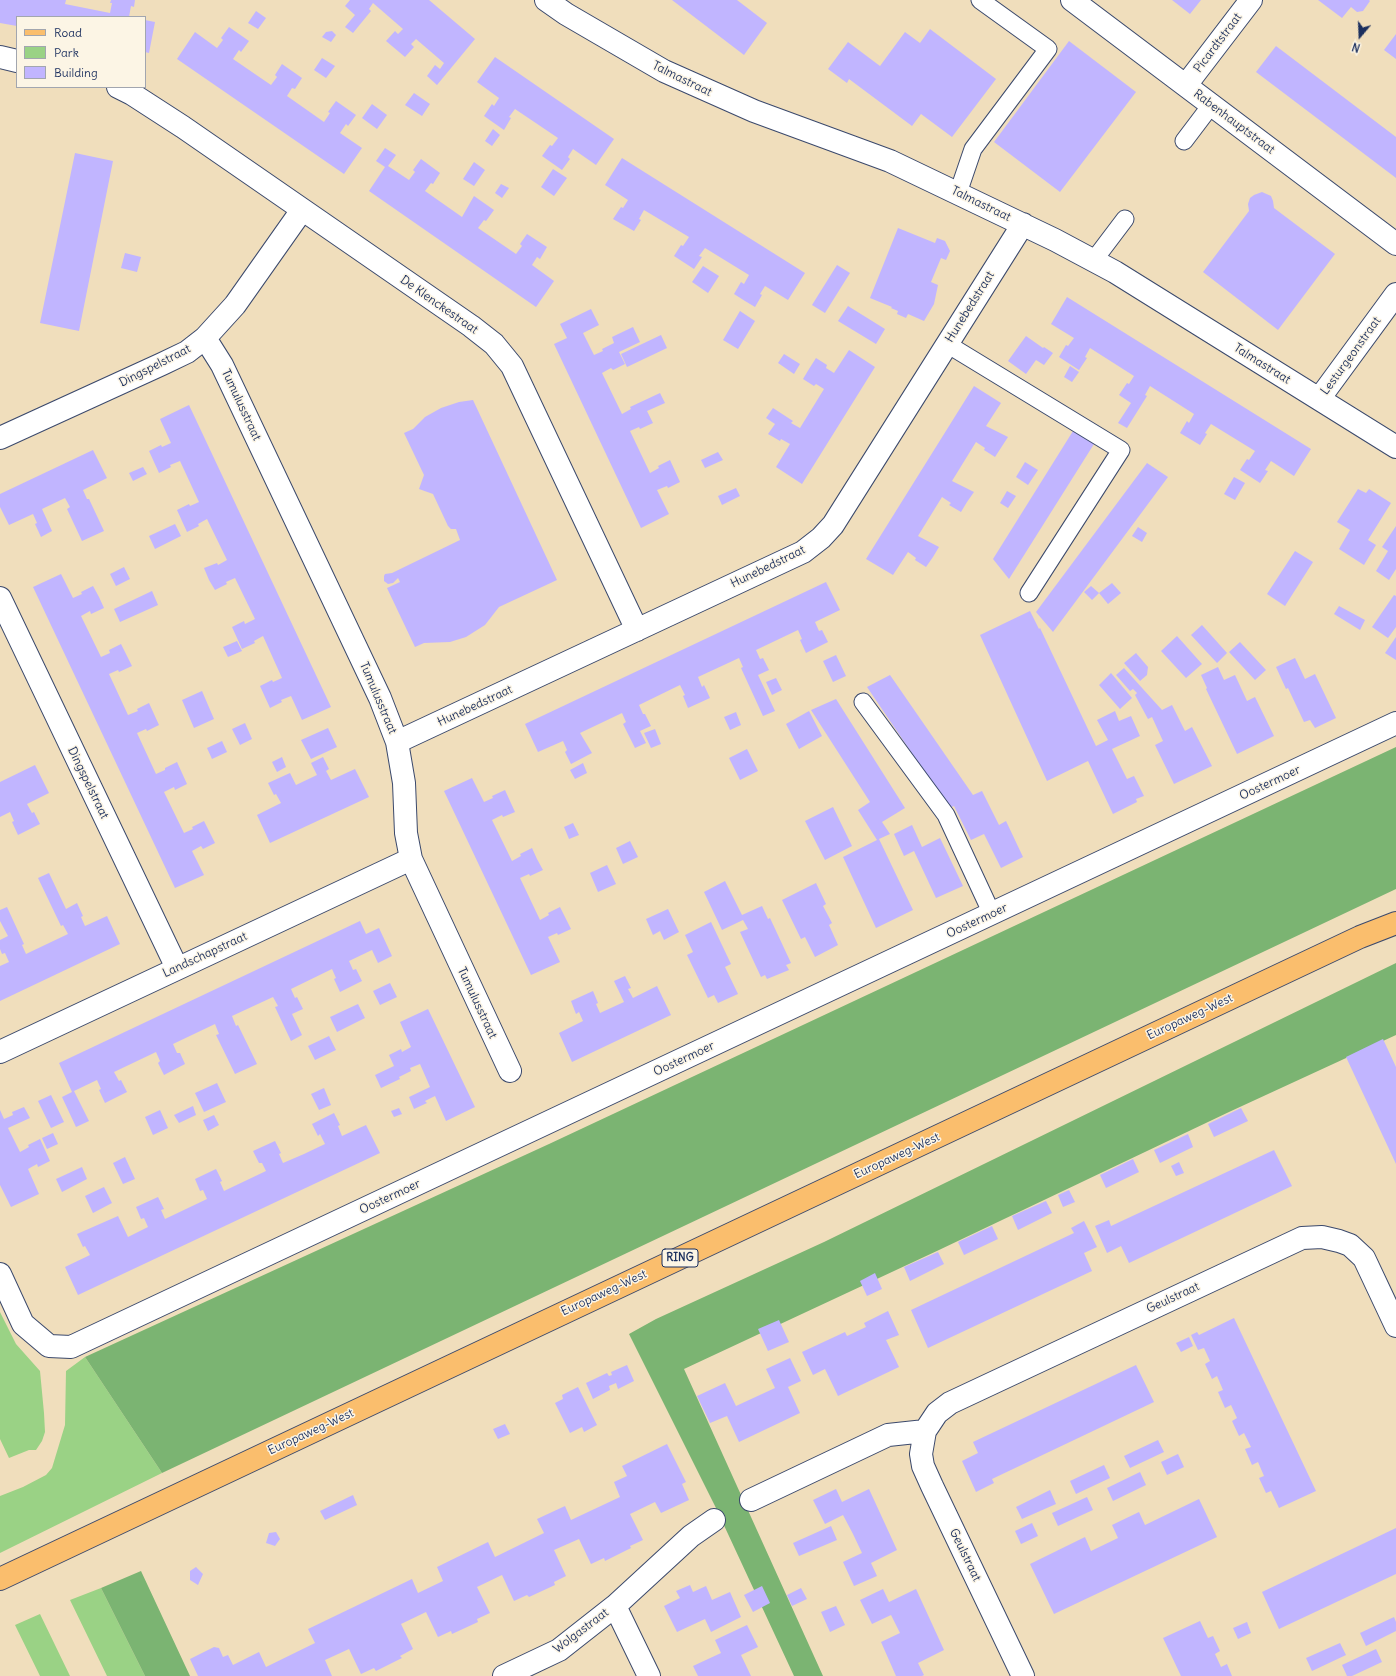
<!DOCTYPE html>
<style>
body{margin:0}
#map{position:relative;width:1396px;height:1676px;overflow:hidden;background:#f0debc;font-family:Delius,sans-serif}
canvas{display:block}
.legend{position:absolute;left:16px;top:16px;width:130px;height:72px;box-sizing:border-box;background:#fcf5e5;border:1px solid #a2a6af;margin:0;padding:5px 7px;list-style:none;font-size:12px;color:#1b2f5e}
.legend li{display:flex;align-items:center;gap:8px;height:20px}
.legend b{width:20px;border:1px solid #a2a6af}
.north{position:absolute;left:1340px;top:16px;width:40px;height:40px;-webkit-text-stroke:3px #fcf5e5;paint-order:stroke;rotate:199deg;font-size:11px;font-weight:700;line-height:16px;text-align:center;color:#1b2f5e}
.north::after{content:'';display:block;margin:auto;width:14px;height:18px;background:#1b2f5e;clip-path:polygon(50% 0,100% 100%,50% 72%,0 100%)}
</style>
<div id="map">
<canvas width="1396" height="1676"></canvas>
<ul class="legend">
<li><b style="height:5px;background:#fabe6d"></b>Road</li>
<li><b style="height:11px;background:#9ad285"></b>Park</li>
<li><b style="height:11px;background:#c1b5ff"></b>Building</li>
</ul>
<div class="north">N</div>
</div>
<script>
const ctx = document.querySelector('canvas').getContext('2d');
ctx.lineJoin = 'round';
function fillPath(path, color) { ctx.fillStyle = color; ctx.fill(path, 'evenodd'); }
const shape = rows => new Path2D(rows.map(r => 'M' + r).join(''));
function trace(path, color, width, dash) { ctx.strokeStyle = color; ctx.lineWidth = width; ctx.lineCap = dash ? 'butt' : 'round'; ctx.setLineDash(dash || []); ctx.stroke(path); }
function write(font, color, halo, rows, align = 'center') {
  ctx.font = font + ' Delius,sans-serif'; ctx.lineWidth = 3; ctx.setLineDash([]); ctx.textBaseline = 'middle'; ctx.strokeStyle = halo; ctx.fillStyle = color; for (const [text, x, y, turn = 0] of rows) {
    ctx.save(); ctx.translate(x, y); ctx.rotate((+turn || 0) * Math.PI / 180); ctx.textAlign = isNaN(turn) ? turn : align; if (halo) ctx.strokeText(text, 0, 0); ctx.fillText(text, 0, 0); ctx.restore();
  }
}
const green = shape([
 [0,1312,16,1344,40,1371,44,1413,45,1432,42,1441,36,1450,29,1450,9,1458,0,1439],
 [85,1357,162,1473,0,1553,0,1496,23,1487,46,1475,52,1468,65,1425,66,1371],
 [101,1588,145,1676,107,1676,70,1600],
 [40,1614,70,1676,40,1676,15,1625]
]);
const forest = shape([
 [1396,747,1396,889,162,1473,85,1357,549,1144],
 [1396,963,1396,1035,1229,1112,939,1250,684,1369,823,1676,794,1676,715,1506,629,1334,656,1319,824,1242],
 [141,1571,190,1676,145,1676,101,1588]
]);
const building = shape([
 [0,0,66,0,65,4,110,13,112,3,110,3,111,0,135,0,134,7,131,6,129,17,17,17,17,26,0,23],
 [350,0,429,0,475,39,437,85,427,76,435,65,440,69,444,63,416,39,411,44,414,47,405,57,386,41,395,31,398,34,403,29,373,3,369,9,371,11,353,33,345,27,355,15,345,6],
 [672,0,737,0,767,23,744,55],
 [1172,0,1201,0,1190,14],
 [1318,0,1369,0,1370,1,1363,11,1357,12,1351,7,1342,18],
 [256,11,266,18,258,29,248,23],
 [145,20,155,22,149,53,145,52],
 [229,27,249,41,241,52,239,50,233,59,271,85,277,77,275,75,282,64,302,78,295,89,292,88,287,96,324,122,330,113,328,112,336,101,356,115,348,126,346,124,340,133,362,148,344,174,177,59,195,32,217,48,223,40,221,38],
 [930,29,996,79,952,137,921,114,912,126,849,79,847,83,828,69,848,42,880,66,905,32,920,43],
 [332,31,336,35,331,42,322,37,326,32],
 [1396,34,1396,59,1384,50],
 [1069,41,1136,92,1060,192,994,142],
 [1276,46,1396,137,1396,178,1256,72],
 [495,57,614,139,596,165,573,149,568,157,570,159,562,170,542,156,550,145,552,146,558,138,515,109,509,117,511,118,504,130,484,116,492,104,494,106,499,98,477,82],
 [322,58,335,66,326,78,314,70],
 [414,93,430,104,422,116,405,105],
 [372,104,387,115,377,129,362,118],
 [493,129,500,135,492,146,485,141],
 [385,148,396,155,388,166,409,180,415,172,413,170,421,159,440,173,433,184,431,183,425,191,462,217,474,196,494,210,486,221,484,220,478,228,516,254,522,246,520,244,527,234,547,247,540,259,537,257,532,265,554,281,536,307,369,191,385,167,376,161],
 [75,153,113,161,79,331,40,323],
 [622,158,805,273,788,300,765,286,760,294,762,295,755,307,745,301,734,294,741,282,744,284,749,275,705,248,699,256,702,257,694,269,674,256,681,245,683,246,689,237,644,210,639,219,641,220,634,231,613,219,621,207,623,208,628,200,605,185],
 [474,162,485,170,474,186,463,179],
 [553,169,567,178,554,196,541,187],
 [501,184,509,188,502,198,495,193],
 [1262,192,1271,196,1273,201,1274,208,1335,254,1278,330,1203,272,1249,211,1248,204,1250,198,1254,195],
 [898,228,935,243,937,238,945,241,950,251,946,260,941,258,931,282,938,285,934,304,924,321,908,314,906,318,897,314,898,311,891,308,892,307,870,298],
 [125,253,141,257,137,272,121,268],
 [837,265,850,273,825,313,812,305],
 [703,266,719,276,708,293,692,282],
 [1067,297,1311,449,1294,476,1271,461,1265,470,1268,471,1260,483,1240,470,1247,459,1249,460,1255,451,1211,424,1205,433,1207,434,1200,445,1180,433,1187,421,1189,423,1194,414,1150,386,1145,395,1147,396,1127,428,1118,423,1131,403,1119,395,1127,383,1129,384,1134,376,1090,348,1085,357,1087,358,1079,370,1059,357,1066,345,1068,346,1074,338,1051,324],
 [848,306,885,329,876,344,838,321],
 [591,309,599,325,583,333,594,355,603,351,602,349,614,343,612,337,633,327,640,342,619,352,625,364,613,370,611,368,602,373,622,414,631,409,630,407,660,393,665,403,647,411,653,423,640,429,639,427,630,431,650,473,659,468,658,466,670,460,680,482,668,488,667,486,657,490,669,514,641,528,554,344,567,338,560,324],
 [740,311,755,321,738,349,723,340],
 [661,335,667,348,627,367,621,354],
 [1026,336,1043,348,1044,347,1053,353,1044,365,1036,360,1026,374,1008,361],
 [849,350,875,367,802,484,776,467,790,444,781,439,780,441,768,434,775,424,766,418,773,408,793,421,791,423,800,428,824,389,816,384,814,386,803,379,809,369,816,358,827,365,826,368,834,373],
 [784,354,800,364,794,374,778,363],
 [1070,366,1079,372,1072,382,1064,377],
 [974,386,1001,403,986,426,1008,437,995,457,984,450,985,448,976,442,952,481,974,492,967,502,961,512,949,505,951,503,942,497,918,536,939,547,933,557,926,567,915,560,916,558,908,552,893,575,866,559],
 [473,400,557,580,499,607,485,625,466,637,450,642,424,643,415,647,387,588,400,582,398,578,393,583,388,584,384,581,384,576,385,574,392,573,460,540,456,529,451,529,448,526,433,494,419,489,424,475,404,433,413,429,425,417,441,408,459,402],
 [189,405,331,707,302,720,291,696,281,700,282,702,270,708,260,686,272,680,273,682,282,678,263,636,254,641,255,643,242,649,232,627,244,621,245,624,255,619,235,578,226,582,227,584,215,590,209,580,204,568,217,563,218,565,227,560,207,519,198,524,199,526,187,532,177,510,189,504,190,506,199,502,180,461,170,465,171,467,159,473,149,451,161,445,162,447,171,443,160,419],
 [1073,431,1094,444,1009,579,993,559],
 [93,450,107,478,83,490,87,499,89,499,104,531,82,541,67,509,70,507,65,498,42,509,52,531,41,537,35,524,37,523,33,514,9,525,0,507,0,494],
 [718,452,723,460,705,468,701,460],
 [1025,462,1038,470,1028,485,1016,477],
 [1147,463,1168,477,1053,632,1036,612],
 [143,467,147,474,133,481,129,473],
 [1234,477,1245,483,1235,500,1224,494],
 [736,488,740,496,722,505,718,496],
 [1358,489,1366,493,1369,489,1391,503,1368,540,1376,545,1364,565,1339,549,1350,530,1337,522],
 [1007,491,1016,496,1008,508,1000,503],
 [175,524,181,536,155,549,149,536],
 [1396,526,1396,569,1389,580,1376,571,1388,551,1382,547],
 [1138,527,1147,533,1142,542,1132,536],
 [1295,551,1313,562,1285,606,1267,594],
 [124,567,130,579,116,586,110,574],
 [61,574,73,598,82,594,81,592,93,586,99,597,104,608,91,614,90,611,81,616,101,657,110,653,109,650,121,644,132,666,119,672,118,670,109,674,128,715,138,711,137,709,149,703,159,725,147,731,146,729,137,733,156,774,165,770,165,768,177,762,187,784,175,790,174,787,164,792,184,833,193,829,192,827,204,821,215,843,203,849,201,846,192,851,204,875,175,888,33,587],
 [826,582,840,610,815,622,819,631,822,630,828,642,806,653,800,640,802,639,798,630,756,650,760,659,763,658,769,670,758,675,775,711,763,716,741,668,743,667,739,658,698,677,702,687,704,685,710,698,688,708,683,696,685,695,680,685,639,705,643,714,645,714,651,726,640,731,646,743,635,748,623,724,626,722,622,713,580,733,592,753,571,764,565,752,567,750,563,741,538,752,525,724],
 [1112,583,1121,593,1108,604,1099,593],
 [1091,586,1099,593,1092,600,1084,592],
 [152,591,158,605,120,622,114,609],
 [1394,595,1396,596,1396,627,1388,638,1372,627],
 [1339,606,1365,620,1360,630,1334,614],
 [1030,611,1039,629,1040,628,1096,746,1108,740,1097,720,1115,711,1119,721,1131,716,1140,736,1112,749,1127,779,1134,776,1144,796,1136,799,1137,802,1113,814,1088,761,1047,781,980,635],
 [1202,625,1227,653,1217,663,1191,635],
 [1177,636,1202,664,1186,678,1161,651],
 [1396,637,1396,660,1385,653],
 [237,641,242,651,228,657,223,647],
 [1240,642,1266,670,1255,680,1229,652],
 [1136,653,1148,667,1147,675,1140,681,1124,663],
 [836,655,846,676,833,682,823,661],
 [1295,658,1305,679,1315,674,1336,718,1315,728,1310,720,1304,722,1288,688,1286,689,1276,667],
 [1218,667,1224,680,1235,675,1247,701,1255,697,1274,736,1237,754,1206,689,1207,688,1201,675],
 [1124,668,1162,710,1172,705,1185,731,1192,727,1212,766,1174,784,1155,745,1163,741,1152,717,1148,719,1135,695,1137,693,1133,689,1130,691,1116,675],
 [1111,673,1132,698,1120,709,1099,685],
 [890,675,973,795,982,791,999,825,1006,821,1023,857,1001,868,984,834,971,840,954,806,949,808,867,687],
 [776,678,782,690,772,695,766,682],
 [202,691,214,719,194,728,182,700],
 [836,699,905,808,882,822,890,834,879,839,913,910,876,928,843,857,877,840,858,810,870,802,811,710],
 [809,711,822,736,799,749,786,724],
 [736,712,741,725,730,730,724,717],
 [245,723,252,739,240,745,232,729],
 [328,728,337,747,311,759,301,740],
 [655,729,661,744,651,748,644,733],
 [222,741,227,752,212,759,207,748],
 [747,749,758,771,740,780,729,758],
 [282,757,286,767,277,772,272,762],
 [323,757,329,769,326,771,331,780,355,769,369,797,270,843,257,815,281,803,276,794,274,795,268,783,290,773,296,785,317,775,311,763],
 [583,763,587,773,575,779,570,770],
 [35,765,49,793,27,804,32,813,34,812,40,824,18,835,12,822,14,821,10,812,0,817,0,782],
 [472,778,484,802,493,798,492,796,505,790,515,812,503,817,502,815,492,820,512,861,521,856,520,854,532,848,537,859,543,870,530,876,529,874,520,878,540,920,549,915,548,913,560,907,571,929,558,935,557,933,548,937,560,962,531,975,444,791],
 [833,807,852,846,825,860,805,821],
 [573,823,579,835,569,839,564,827],
 [912,825,922,847,940,838,963,886,936,898,914,851,904,856,894,834],
 [630,841,638,857,623,864,616,848],
 [607,865,616,884,598,892,590,873],
 [49,873,66,909,77,903,83,916,81,917,85,926,107,916,120,944,0,1001,0,966,9,962,5,953,2,954,0,949,0,940,8,936,0,921,0,910,7,907,24,944,22,945,26,954,68,934,63,925,61,926,38,878],
 [725,881,742,915,762,906,768,919,770,918,791,963,786,965,789,970,767,979,765,975,761,977,740,932,748,929,743,920,722,930,704,892],
 [816,883,826,904,823,906,832,923,829,925,838,945,815,957,805,937,801,939,782,900],
 [668,909,679,932,664,940,660,931,653,935,646,919],
 [360,921,366,934,379,928,392,956,378,963,372,950,349,961,353,970,356,969,362,981,340,992,334,979,336,978,332,969,291,989,295,998,297,997,303,1009,292,1014,302,1035,291,1041,275,1007,278,1006,273,997,232,1016,236,1026,238,1025,257,1064,235,1074,216,1035,219,1034,215,1024,173,1044,177,1053,180,1053,185,1064,164,1075,158,1063,160,1061,156,1052,114,1072,119,1081,121,1080,127,1092,105,1103,99,1090,101,1089,97,1080,74,1091,89,1121,76,1127,62,1097,72,1092,59,1063],
 [711,922,731,964,725,967,738,994,718,1003,714,995,708,998,687,955,693,952,685,935],
 [625,976,631,988,628,989,633,998,657,986,671,1015,572,1062,559,1033,583,1021,579,1012,576,1014,571,1001,593,991,598,1003,596,1004,600,1013,624,1002,614,981],
 [390,983,397,997,380,1005,373,991],
 [358,1004,365,1018,337,1032,330,1017],
 [428,1009,475,1107,446,1121,435,1096,425,1101,427,1103,414,1109,409,1097,430,1087,420,1064,410,1068,411,1071,399,1077,400,1079,381,1088,375,1075,394,1066,389,1055,401,1049,402,1052,411,1047,400,1022],
 [329,1036,336,1050,315,1060,308,1046],
 [1383,1039,1396,1067,1396,1164,1346,1057],
 [217,1083,226,1102,204,1112,195,1093],
 [324,1088,331,1105,319,1110,311,1094],
 [51,1095,64,1122,51,1128,38,1101],
 [193,1106,196,1115,179,1123,174,1115],
 [24,1107,30,1118,8,1128,20,1152,29,1147,28,1145,40,1139,50,1161,38,1167,37,1164,28,1169,39,1194,11,1207,0,1185,0,1110,4,1119,13,1115,12,1112],
 [399,1108,402,1114,394,1117,391,1111],
 [1241,1108,1248,1121,1214,1137,1208,1124],
 [160,1110,168,1128,153,1135,145,1117],
 [334,1113,340,1125,338,1126,342,1136,366,1125,380,1153,78,1295,65,1267,90,1255,85,1246,83,1247,77,1234,118,1216,128,1237,148,1227,144,1218,141,1219,136,1207,158,1197,164,1209,161,1210,165,1219,207,1199,203,1190,200,1191,195,1179,216,1169,222,1181,220,1182,224,1191,266,1171,262,1163,259,1163,253,1151,275,1141,281,1153,279,1154,283,1163,304,1154,325,1144,320,1134,318,1136,312,1124],
 [214,1115,219,1125,208,1131,203,1120],
 [53,1133,58,1144,47,1149,42,1138],
 [1188,1134,1193,1147,1160,1163,1154,1150],
 [1274,1150,1292,1186,1129,1263,1121,1246,1107,1253,1095,1226,1109,1220,1111,1226],
 [125,1157,135,1179,123,1184,113,1163],
 [1133,1159,1139,1172,1106,1188,1100,1175],
 [1179,1162,1184,1173,1176,1176,1171,1166],
 [82,1167,87,1179,62,1192,56,1179],
 [104,1187,112,1203,93,1213,85,1196],
 [1069,1190,1075,1202,1063,1207,1058,1195],
 [1046,1201,1052,1213,1018,1230,1012,1216],
 [1084,1221,1097,1247,1084,1253,1092,1271,928,1348,911,1310,1074,1233,1071,1228],
 [992,1226,998,1239,964,1255,958,1242],
 [938,1252,944,1264,910,1281,904,1267],
 [875,1273,882,1289,867,1296,860,1281],
 [888,1311,899,1335,886,1340,899,1367,838,1396,825,1369,813,1375,802,1352,845,1332,847,1336,866,1327,864,1323],
 [1234,1318,1316,1491,1279,1508,1271,1491,1266,1493,1259,1478,1264,1476,1258,1462,1252,1465,1245,1449,1251,1447,1244,1433,1239,1436,1232,1421,1237,1418,1231,1405,1225,1408,1218,1392,1223,1390,1217,1376,1212,1379,1205,1364,1210,1361,1204,1348,1198,1350,1191,1335,1197,1332,1199,1335],
 [779,1320,789,1342,768,1351,758,1329],
 [1189,1337,1193,1346,1181,1352,1176,1343],
 [790,1358,801,1381,788,1387,800,1413,739,1442,727,1416,710,1423,697,1396,725,1383,736,1406,775,1388,766,1369],
 [627,1365,634,1381,618,1389,616,1383,609,1386,610,1390,593,1399,586,1383,607,1373,609,1376,612,1375,611,1372],
 [1136,1365,1154,1402,992,1479,994,1483,976,1492,962,1461,978,1453,973,1442],
 [578,1387,597,1425,584,1432,582,1427,570,1433,555,1403,563,1399,562,1395],
 [505,1424,510,1434,498,1439,493,1429],
 [1158,1440,1164,1452,1130,1468,1124,1456],
 [667,1444,686,1482,682,1484,689,1500,661,1513,655,1502,630,1514,643,1540,630,1546,631,1548,605,1561,604,1558,591,1564,579,1539,554,1550,566,1576,554,1582,555,1585,529,1597,527,1595,514,1601,502,1575,477,1587,490,1613,477,1619,478,1622,452,1634,451,1631,438,1637,426,1612,401,1624,413,1649,400,1656,402,1658,376,1671,374,1668,361,1674,349,1649,325,1660,332,1676,198,1676,190,1659,214,1647,219,1648,223,1657,228,1655,233,1665,259,1652,266,1667,315,1643,308,1629,412,1579,418,1593,443,1581,437,1567,488,1542,495,1557,544,1533,537,1519,565,1506,571,1520,620,1497,614,1482,627,1476,622,1466],
 [1178,1454,1184,1467,1167,1475,1161,1462],
 [1104,1465,1110,1478,1076,1494,1070,1481],
 [1140,1472,1146,1485,1113,1501,1107,1488],
 [836,1489,842,1502,869,1489,897,1550,871,1563,877,1576,854,1586,843,1562,862,1553,853,1534,843,1515,825,1524,813,1500],
 [1050,1490,1056,1504,1022,1519,1016,1507],
 [353,1495,357,1505,325,1520,320,1511],
 [1087,1497,1093,1510,1058,1526,1052,1513],
 [1199,1499,1217,1537,1054,1614,1030,1564,1085,1537,1091,1551,1118,1538,1112,1525,1139,1512,1145,1525],
 [1032,1523,1038,1536,1021,1544,1015,1531],
 [831,1526,837,1540,799,1556,793,1543],
 [1396,1528,1396,1574,1279,1629,1262,1592],
 [276,1532,280,1539,275,1546,266,1543,269,1533],
 [196,1567,203,1574,198,1585,190,1580,190,1571],
 [690,1585,693,1592,706,1586,712,1600,730,1592,741,1617,711,1632,705,1619,677,1632,664,1606,680,1598,676,1591],
 [762,1586,770,1603,753,1612,744,1595],
 [801,1588,807,1599,792,1606,787,1595],
 [883,1589,889,1602,916,1589,944,1650,918,1663,924,1675,922,1676,896,1676,881,1642,900,1633,891,1615,872,1624,860,1600],
 [836,1606,845,1625,830,1632,821,1612],
 [1394,1617,1396,1622,1396,1631,1366,1646,1360,1633],
 [1200,1621,1208,1638,1213,1636,1220,1651,1215,1654,1221,1667,1227,1664,1232,1676,1181,1676,1163,1638],
 [1247,1622,1251,1633,1238,1639,1233,1628],
 [747,1625,758,1647,741,1655,751,1676,698,1676,693,1666,721,1653,715,1640],
 [1340,1643,1346,1655,1312,1671,1306,1658],
 [1376,1649,1382,1662,1352,1676,1347,1676,1342,1665]
]);
const service = shape([
 [1184,141,1212,104],
 [958,193,973,149,1048,49,980,0],
 [1094,260,1125,219],
 [947,344,1121,450,1029,593],
 [863,702,946,815,992,914]
]);
const minor = shape([
 [546,0,566,14,664,71,754,111,890,161,1055,240,1115,272,1396,447],
 [1072,0,1396,244],
 [0,57,17,61],
 [1186,85,1251,0],
 [118,87,132,94,183,127,471,326,494,344,512,366,637,630],
 [205,338,222,365,380,698,397,742,404,783,406,833,411,859,510,1071],
 [1319,399,1396,294],
 [0,438,162,364,187,352,205,338,235,305,302,210],
 [0,598,177,968],
 [397,742,803,552,821,538,833,525,1023,224],
 [0,1052,411,859],
 [0,1274,23,1324,49,1346,71,1347,1396,723],
 [925,1431,937,1413,950,1403,1302,1238,1322,1237,1339,1241,1350,1245,1364,1258,1396,1326],
 [751,1500,888,1435,925,1431,921,1454,923,1466,932,1486,1023,1676],
 [504,1676,559,1650,615,1606],
 [649,1676,615,1606,691,1536,714,1520]
]);
const primary = shape([
 [0,1579,1360,937,1396,923]
]);
const shields = [
 [680,1258,36]
];
const shieldNames = [
 ["RING",680,1258]
];
const streetNames = [
 ["Picardtstraat",1218,43,-53],
 ["Talmastraat",682,79,26],
 ["Rabenhauptstraat",1234,122,37],
 ["Talmastraat",981,204,26],
 ["De Klenckestraat",439,305,35],
 ["Hunebedstraat",970,307,-58],
 ["Lesturgeonstraat",1351,356,-54],
 ["Talmastraat",1262,364,32],
 ["Dingspelstraat",155,366,-27],
 ["Tumulusstraat",241,405,65],
 ["Hunebedstraat",768,567,-26],
 ["Tumulusstraat",378,698,67],
 ["Hunebedstraat",475,706,-25],
 ["Dingspelstraat",88,783,64],
 ["Oostermoer",1270,783,-25],
 ["Oostermoer",977,921,-25],
 ["Landschapstraat",205,955,-25],
 ["Tumulusstraat",477,1003,65],
 ["Europaweg-West",1190,1017,-25],
 ["Oostermoer",684,1059,-25],
 ["Europaweg-West",897,1156,-25],
 ["Oostermoer",390,1197,-25],
 ["Europaweg-West",604,1293,-25],
 ["Geulstraat",1173,1298,-25],
 ["Europaweg-West",311,1432,-25],
 ["Geulstraat",965,1555,64],
 ["Wolgastraat",581,1631,-37]
];
fillPath(green, '#9ad285');
fillPath(forest, '#7bb472');
fillPath(building, '#c1b5ff');
trace(service, '#3b496c', 19);
trace(minor, '#3b496c', 24);
trace(primary, '#3b496c', 24);
trace(service, '#fff', 17);
trace(minor, '#fff', 22);
trace(primary, '#fabe6d', 22);
for (const [x, y, w] of shields) { const box = new Path2D(); box.roundRect(x - w / 2, y - 9, w, 18, 3); ctx.fillStyle = '#fcf5e5'; ctx.fill(box); trace(box, '#1b2f5e', 1); }
write('bold 11px', '#1b2f5e', null, shieldNames);
write('12px', '#1b2f5e', '#fcf5e5', streetNames);
</script>
